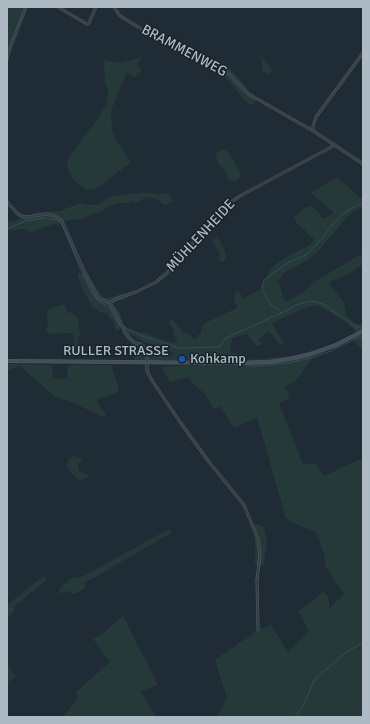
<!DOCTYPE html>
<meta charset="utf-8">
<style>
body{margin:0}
#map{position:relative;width:370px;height:724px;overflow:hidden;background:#202c35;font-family:Signika,sans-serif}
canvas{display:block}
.frame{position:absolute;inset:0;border:8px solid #adb9c3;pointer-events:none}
</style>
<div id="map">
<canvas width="370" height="724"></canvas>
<div class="frame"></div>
</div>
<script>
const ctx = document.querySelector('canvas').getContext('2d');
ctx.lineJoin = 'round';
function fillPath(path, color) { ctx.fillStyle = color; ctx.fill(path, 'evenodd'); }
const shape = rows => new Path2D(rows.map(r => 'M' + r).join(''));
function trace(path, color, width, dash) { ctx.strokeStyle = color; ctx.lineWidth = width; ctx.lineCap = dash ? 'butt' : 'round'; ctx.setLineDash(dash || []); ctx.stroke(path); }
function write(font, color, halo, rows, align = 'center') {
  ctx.font = font + ' Signika,sans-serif'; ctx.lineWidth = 3; ctx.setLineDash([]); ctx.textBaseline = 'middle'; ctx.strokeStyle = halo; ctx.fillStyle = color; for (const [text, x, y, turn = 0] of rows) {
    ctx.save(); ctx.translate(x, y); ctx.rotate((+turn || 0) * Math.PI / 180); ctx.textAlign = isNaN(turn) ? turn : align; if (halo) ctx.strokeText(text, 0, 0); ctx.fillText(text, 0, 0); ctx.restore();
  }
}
const green = shape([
 [7,7,22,7,25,9,7,59],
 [261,56,271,68,271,72,268,74,263,71],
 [139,58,142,59,138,62,137,65,141,69,140,73,136,76,132,76,127,72,113,105,111,114,112,130,115,139,131,162,98,187,94,189,88,190,77,183,73,179,67,167,68,160,80,142,97,120,107,103,108,90,105,82,104,60,119,63],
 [213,65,218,65,228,66,246,87,249,91,249,94,257,100,252,105,248,104,221,72],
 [223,149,228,152,239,170,241,174,240,177,235,181,229,179,227,176,226,172,218,163,216,157,217,153,219,151],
 [337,177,352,190,360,198,363,198,363,207,353,211,343,222,319,250,309,259,284,273,278,282,281,287,281,292,286,302,302,293,317,280,329,273,358,256,363,254,362,265,347,275,332,281,329,283,330,285,344,303,346,314,349,318,357,324,363,324,363,351,351,338,357,335,357,332,343,320,323,308,315,305,303,309,272,323,284,343,280,345,269,331,259,339,262,345,256,346,247,334,232,338,230,350,232,353,240,353,243,356,244,360,284,357,310,352,314,353,310,362,295,381,285,387,290,398,279,403,303,464,316,464,324,476,363,458,363,717,217,717,227,698,215,660,258,630,271,625,288,652,309,631,298,611,314,600,323,591,329,598,329,609,344,594,325,566,325,556,316,532,302,527,286,518,257,417,234,428,220,406,214,409,204,393,193,384,189,377,170,382,161,367,245,363,244,360,135,360,132,353,134,351,135,343,144,347,147,355,161,356,174,355,174,353,165,349,158,346,144,342,131,334,128,337,125,336,122,333,122,329,126,328,130,329,134,331,147,334,157,338,174,343,178,342,173,334,173,329,169,322,170,320,172,320,177,324,182,332,190,335,194,340,197,338,198,335,201,333,202,326,205,323,237,308,237,306,234,299,235,293,239,291,243,298,262,289,264,280,273,267,281,260,310,245,314,239,307,233,304,229,300,227,295,221,294,217,298,215,299,212,307,207,311,206,314,208,315,210,321,214,321,216,324,219,334,213,311,193],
 [145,193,160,194,168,194,173,201,171,202,167,205,164,205,156,199,148,197,135,203,133,202,131,200,128,203,119,203,112,205,99,212,80,219,62,221,58,225,54,224,30,232,23,229,7,231,7,221,13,222,24,217,17,213,24,215,28,215,39,212,45,213,51,211,60,211,81,203,90,205,98,205,108,197,118,195],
 [217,236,224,248,226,257,224,261,222,262,220,261,219,259,220,255,213,242,213,240],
 [79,273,88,274,102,297,104,298,108,298,125,293,127,295,125,299,118,301,116,299,110,303,112,307,115,306,119,311,122,320,121,327,118,330,116,330,114,325,114,320,111,320,107,313,102,313,93,307,83,290,78,278,78,275],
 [64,304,66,307,66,310,68,312,74,314,78,320,80,334,77,340,78,344,76,349,77,352,75,353,74,346,75,339,74,335,69,333,49,334,47,332,46,329,48,325,47,314,49,309],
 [9,364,52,365,53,378,67,379,68,365,111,365,118,386,118,392,98,399,97,402,106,414,103,417,74,403,54,396,20,366,11,369,7,372,7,365],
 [74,456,78,457,81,459,81,462,78,465,78,468,79,470,81,472,88,474,89,476,82,480,79,480,75,477,68,468,67,463,70,458],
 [256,524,264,527,267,543,264,564,262,566,259,567,255,563,255,531,253,526],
 [169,529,171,533,85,583,86,587,79,592,74,594,69,591,63,592,58,594,60,589,65,583,73,578,84,576],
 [44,576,47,580,14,606,15,611,7,618,7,605],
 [123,616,158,685,140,691,157,717,63,717,79,697,75,693,110,662,93,639,102,634],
 [7,666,16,676,7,683]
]);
const stream = shape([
 [7,229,25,221,45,218,58,220,62,225,83,275,91,291,98,301,109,307,120,327],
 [281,313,278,309,272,306,262,289,264,280,289,262,306,255,320,241,333,224,345,212,363,202],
 [124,326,129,330,145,337,179,348,219,347,226,338,290,309,295,305,311,301,323,304,355,326,357,330],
 [356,326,360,327,363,325],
 [361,338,363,341],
 [247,366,258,366,289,363,314,357,331,351,363,335],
 [294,717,303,706,315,679,348,651,363,643]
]);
const street = shape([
 [58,7,87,24,89,23,96,7],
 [114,7,120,16,155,37,178,47,213,65,225,70,247,93,252,96,315,132,363,164],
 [7,59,10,48,26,7],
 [314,131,313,129,313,126,316,117,363,53],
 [7,202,17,213,21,216,25,217,29,217,46,214,55,216,62,221,85,273,97,296,100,299,110,303,128,337,135,343,140,344,144,347,146,350,147,355,147,371,153,382,180,422,209,462,244,505,258,539,260,554,257,580,258,630],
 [110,303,116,299,136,292,156,282,167,273,219,213,231,202,240,196,335,145]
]);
const secondary = shape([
 [7,361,236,363,270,362,295,358,314,353,336,345,363,331]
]);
const markers = [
 [182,359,4,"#1a4fb4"]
];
const streetNames = [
 ["BRAMMENWEG",184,51,28],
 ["MÜHLENHEIDE",201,236,-47],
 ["RULLER STRASSE",116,351]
];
const poiNames = [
 ["Kohkamp",190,359]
];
fillPath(green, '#253a38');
trace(stream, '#344b5c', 1);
trace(street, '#515c64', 3);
trace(secondary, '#515c64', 4);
trace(street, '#333e46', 2);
trace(secondary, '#424e59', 3);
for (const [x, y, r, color] of markers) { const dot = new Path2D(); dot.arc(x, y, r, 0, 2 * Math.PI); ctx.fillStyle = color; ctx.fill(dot); trace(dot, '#19232a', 1.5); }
write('14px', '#adb9c3', '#19232a', streetNames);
write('14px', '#adb9c3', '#19232a', poiNames, 'left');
</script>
